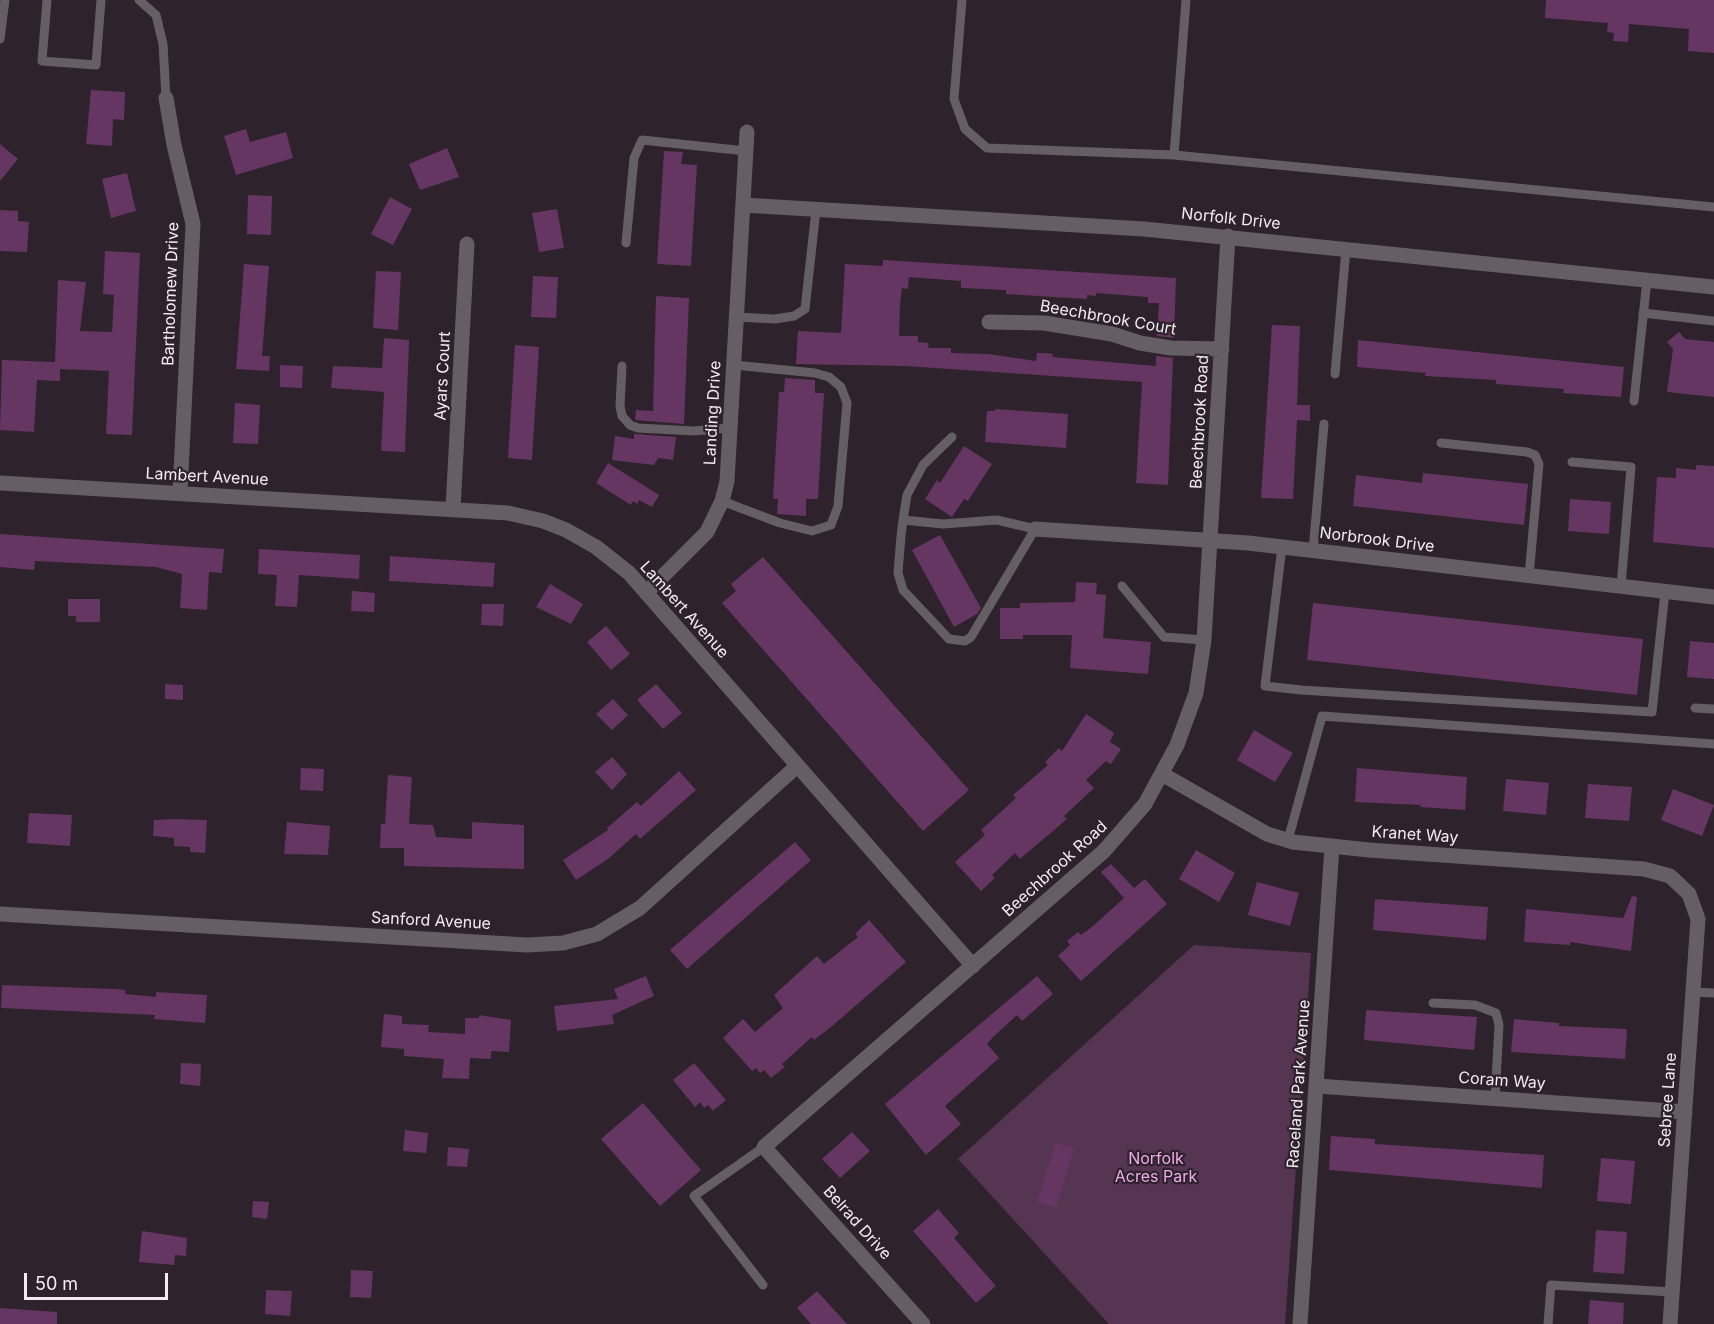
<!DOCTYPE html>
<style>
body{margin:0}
#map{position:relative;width:1714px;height:1324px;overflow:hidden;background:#2e222d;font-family:Inter,sans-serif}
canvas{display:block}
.scale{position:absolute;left:24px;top:1273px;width:144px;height:27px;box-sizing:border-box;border:3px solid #f3eaf2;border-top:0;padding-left:8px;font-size:18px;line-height:21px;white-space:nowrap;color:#f3eaf2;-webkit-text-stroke:4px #2e222d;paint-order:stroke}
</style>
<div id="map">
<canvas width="1714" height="1324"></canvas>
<div class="scale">50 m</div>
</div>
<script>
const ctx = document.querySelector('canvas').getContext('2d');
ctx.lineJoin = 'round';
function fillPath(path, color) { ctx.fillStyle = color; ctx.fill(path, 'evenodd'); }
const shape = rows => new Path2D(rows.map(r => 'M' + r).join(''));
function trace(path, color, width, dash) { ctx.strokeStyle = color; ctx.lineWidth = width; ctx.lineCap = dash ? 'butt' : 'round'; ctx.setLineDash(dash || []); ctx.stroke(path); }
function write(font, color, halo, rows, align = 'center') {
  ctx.font = font + ' Inter,sans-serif'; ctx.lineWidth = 4.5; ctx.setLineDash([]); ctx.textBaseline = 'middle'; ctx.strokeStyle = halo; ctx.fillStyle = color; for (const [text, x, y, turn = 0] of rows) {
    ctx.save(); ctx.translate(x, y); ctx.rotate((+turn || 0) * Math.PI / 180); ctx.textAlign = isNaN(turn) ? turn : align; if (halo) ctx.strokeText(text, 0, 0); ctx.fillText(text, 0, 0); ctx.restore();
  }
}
const green = shape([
 [1194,945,1311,953,1285,1324,1109,1324,958,1159]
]);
const building = shape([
 [1546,0,1714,0,1714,53,1688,51,1689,29,1629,24,1628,42,1613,41,1614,33,1607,32,1608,23,1545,18],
 [91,90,125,92,124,120,113,119,112,146,86,144],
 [246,129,250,142,286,132,293,158,236,175,224,136],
 [0,144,18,159,0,181],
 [447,148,459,177,420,190,409,164],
 [664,151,683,152,681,164,697,165,691,266,657,264],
 [127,173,136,211,111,218,102,179],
 [248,195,272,196,271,235,247,234],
 [390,197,412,209,393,245,371,234],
 [557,209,564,248,539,252,532,213],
 [0,210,18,211,18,221,29,222,27,252,0,251],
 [105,251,140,253,132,435,106,434,109,371,60,369,60,381,37,380,34,432,0,430,2,360,55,362,58,280,86,282,80,331,112,332,114,295,103,294],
 [883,260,1176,278,1174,338,1157,336,1159,303,1148,303,1148,297,1096,293,1096,296,1087,295,1087,299,1006,294,1006,290,961,288,961,281,909,277,908,289,902,288,900,304,899,336,918,336,918,342,929,343,928,348,951,348,951,353,988,354,1036,361,1037,353,1044,353,1053,354,1052,357,1156,366,1156,356,1173,358,1168,485,1136,483,1142,382,905,366,796,364,798,331,841,333,845,264,883,266],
 [244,264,269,266,262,356,270,356,269,371,236,369],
 [376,271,401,272,398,330,373,328],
 [533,276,558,277,556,318,531,317],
 [656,296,689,298,684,424,635,420,636,410,653,411],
 [1272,325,1300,326,1297,405,1310,405,1310,421,1297,420,1293,499,1261,498],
 [1679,332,1685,339,1714,342,1714,397,1667,392,1673,349,1667,342],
 [384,338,409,340,405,452,381,451,384,392,331,388,333,366,382,368],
 [1358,340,1624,367,1621,397,1563,393,1564,389,1496,384,1496,380,1425,376,1426,373,1357,367],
 [515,345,539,347,532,460,508,458],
 [280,365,303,366,302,388,280,387],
 [785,378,815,380,815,393,824,393,818,499,806,499,806,516,777,514,778,499,773,499,779,392,784,392],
 [235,403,260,405,258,444,233,443],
 [995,409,1068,414,1066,448,985,442,987,411,995,411],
 [634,434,676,437,673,460,658,458,654,465,612,460,615,436,634,439],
 [964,446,992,464,968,501,964,499,952,517,925,499,937,480,940,483],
 [608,463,659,495,652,507,639,500,637,504,633,501,631,505,596,483],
 [1696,465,1714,466,1714,548,1653,542,1657,477,1676,478,1676,468,1696,470],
 [1423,473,1528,484,1524,525,1353,506,1356,475,1422,483],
 [1570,499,1611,502,1609,534,1568,531],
 [0,534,224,549,222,573,209,572,207,610,180,608,182,574,156,567,35,561,34,570,0,567],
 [940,535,981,608,977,614,954,627,912,550],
 [259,549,360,555,359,579,299,575,297,607,275,606,277,575,258,574],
 [390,556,495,563,493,587,389,581],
 [763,557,969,790,923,831,722,603,736,591,731,584],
 [1076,582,1097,583,1096,594,1106,595,1103,638,1151,642,1148,674,1070,668,1072,635,1023,635,1023,639,1000,639,1000,608,1020,608,1020,603,1075,602],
 [550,584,583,604,571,624,536,607],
 [352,591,375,593,374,612,351,611],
 [68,599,100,599,100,622,76,622,76,616,68,616],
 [1313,603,1643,639,1637,695,1307,660],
 [482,604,504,604,503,626,481,625],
 [606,626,630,654,611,670,587,642],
 [1690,641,1714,643,1714,679,1687,677],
 [165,684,183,685,183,700,165,699],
 [656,684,682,713,663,729,637,700],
 [613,699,628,715,612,730,596,714],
 [1086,714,1114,733,1110,742,1121,749,1111,764,1106,761,1086,780,1094,788,1064,816,1067,819,1020,859,1015,853,992,875,995,878,981,891,955,862,985,835,981,830,1016,798,1013,795,1048,765,1045,762,1059,748,1062,751],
 [1254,730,1293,753,1275,782,1237,760],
 [612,757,627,774,612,790,595,772],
 [301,768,324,769,323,791,300,790],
 [1357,768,1467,777,1465,810,1420,807,1421,805,1355,802],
 [679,771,696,790,640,839,636,834,608,859,576,880,563,860,608,830,607,828,637,802,641,806],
 [388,775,412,777,409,824,433,825,436,837,472,839,472,822,524,825,524,869,404,866,404,848,380,848,381,824,385,824],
 [1506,779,1549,783,1546,815,1503,811],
 [1588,784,1632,787,1629,821,1585,818],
 [1673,789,1714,805,1702,836,1661,820],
 [29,813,72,815,70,846,27,843],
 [175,819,207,820,205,853,190,852,190,847,174,846,174,838,153,836,154,820],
 [287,822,330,826,328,855,284,854],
 [795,842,811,860,687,969,670,950],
 [1196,850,1235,873,1219,902,1179,879],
 [1111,864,1134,888,1145,879,1167,904,1081,981,1058,956,1070,945,1067,941,1078,932,1081,935,1093,926,1124,898,1101,872],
 [1257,882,1299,893,1290,926,1248,915],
 [1632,896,1637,897,1631,951,1570,942,1570,945,1524,942,1526,909,1623,918,1622,921],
 [1375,899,1488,907,1486,940,1373,930],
 [869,920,906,962,831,1027,814,1040,812,1037,782,1064,785,1067,771,1078,764,1070,760,1073,756,1068,752,1071,723,1038,743,1019,755,1032,783,1008,774,995,817,956,824,964,858,937,855,934],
 [646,976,654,996,612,1015,614,1024,557,1031,554,1006,618,999,614,989],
 [1037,976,1053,994,1022,1021,1017,1015,993,1037,987,1044,999,1058,945,1106,961,1124,926,1155,885,1104],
 [2,985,116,989,125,990,125,994,156,997,156,992,207,995,205,1023,154,1019,155,1015,1,1008],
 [1366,1010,1477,1017,1474,1050,1364,1040],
 [384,1014,402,1016,402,1024,429,1025,428,1032,465,1034,465,1018,479,1018,479,1015,511,1020,509,1052,491,1051,491,1059,470,1058,469,1079,442,1078,444,1059,404,1056,404,1049,381,1047],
 [1514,1019,1559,1023,1559,1026,1627,1029,1625,1059,1511,1052],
 [181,1063,201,1064,200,1086,180,1084],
 [694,1063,726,1100,713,1111,708,1105,704,1108,700,1102,695,1107,673,1080],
 [643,1103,701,1170,660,1206,601,1139],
 [405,1130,428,1133,426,1153,403,1151],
 [852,1132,870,1151,840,1178,822,1159],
 [1331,1136,1375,1139,1375,1144,1544,1155,1542,1188,1329,1170],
 [1056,1143,1074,1148,1056,1208,1037,1202],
 [448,1147,469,1149,467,1167,447,1166],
 [1601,1158,1635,1161,1631,1204,1597,1201],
 [253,1201,269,1202,267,1219,252,1217],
 [938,1209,959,1233,954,1238,996,1286,976,1303,913,1231],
 [1596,1230,1627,1232,1624,1274,1593,1272],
 [142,1231,187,1238,186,1256,175,1255,174,1265,139,1262],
 [351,1270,373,1271,371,1298,350,1297],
 [266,1290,292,1291,290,1316,265,1314],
 [817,1291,847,1324,811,1324,797,1308],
 [1590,1300,1624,1303,1623,1324,1588,1324],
 [0,1308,57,1312,57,1324,0,1324]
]);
const lane = shape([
 [47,0,42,61,96,65,101,0],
 [139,0,156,15,163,44,166,98],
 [962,0,954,99,965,129,987,148,1174,155,1714,207],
 [0,39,5,0],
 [1174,155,1186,0],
 [626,243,634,158,642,140,746,151],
 [1643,313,1714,321],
 [736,317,775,319,794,316,805,309,816,210],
 [622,366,620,406,622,416,630,425,638,428,694,431,730,428],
 [1335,374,1346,249],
 [1634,401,1647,280],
 [1441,443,1527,452,1535,455,1539,464,1529,576],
 [1572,462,1631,467,1621,586],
 [722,501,780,523,812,531,831,525,838,506,847,403,841,387,829,377,815,373,734,365],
 [903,520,943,524,997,520,1035,529,971,637,965,641,949,639,903,590,898,573,901,536,903,520,907,495,923,465,952,437],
 [1282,547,1265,686,1301,690,1652,712,1665,592],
 [1313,551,1324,424],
 [1122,586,1164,637,1204,640],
 [1695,708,1714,709],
 [1288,840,1322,716,1714,744],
 [1693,992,1714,993],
 [1433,1003,1475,1005,1496,1013,1499,1025,1495,1099],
 [763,1285,694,1196,764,1147],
 [1548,1324,1551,1285,1672,1292]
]);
const street = shape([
 [166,98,174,145,193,224,180,493],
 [743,205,1144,229,1714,287],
 [989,322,1044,323,1112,334,1140,343,1171,348,1222,349],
 [0,483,508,513,543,521,566,530,596,547,629,573,973,966],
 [453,509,467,244],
 [1035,529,1248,543,1714,597],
 [646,593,707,532,722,501,727,481,747,132],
 [1162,774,1267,834,1293,842,1369,850,1644,869,1670,876,1689,894,1698,919,1670,1324],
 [0,914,527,945,563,943,597,934,640,908,797,766],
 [1317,1086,1685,1112],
 [923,1324,764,1147,1104,851,1145,804,1177,745,1196,693,1204,640,1228,236],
 [1300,1324,1332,846]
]);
const streetNames = [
 ["Norfolk Drive",1231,219,6],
 ["Bartholomew Drive",171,294,-88],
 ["Beechbrook Court",1108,318,10],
 ["Ayars Court",443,376,-87],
 ["Landing Drive",713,413,-87],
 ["Beechbrook Road",1200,422,-87],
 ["Lambert Avenue",207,477,3],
 ["Norbrook Drive",1377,540,7],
 ["Lambert Avenue",684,610,48],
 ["Kranet Way",1415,835,4],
 ["Beechbrook Road",1055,869,-42],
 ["Sanford Avenue",431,921,3],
 ["Coram Way",1502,1081,4],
 ["Raceland Park Avenue",1299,1084,-86],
 ["Sebree Lane",1668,1100,-86],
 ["Belrad Drive",857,1223,48]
];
const parkNames = [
 ["Norfolk",1156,1159],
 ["Acres Park",1156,1177]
];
fillPath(green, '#553552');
fillPath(building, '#643661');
trace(lane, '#655f65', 9);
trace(street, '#655f65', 15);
write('16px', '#f3eaf2', '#2e222d', streetNames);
write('16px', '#f2aaec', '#2e222d', parkNames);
</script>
